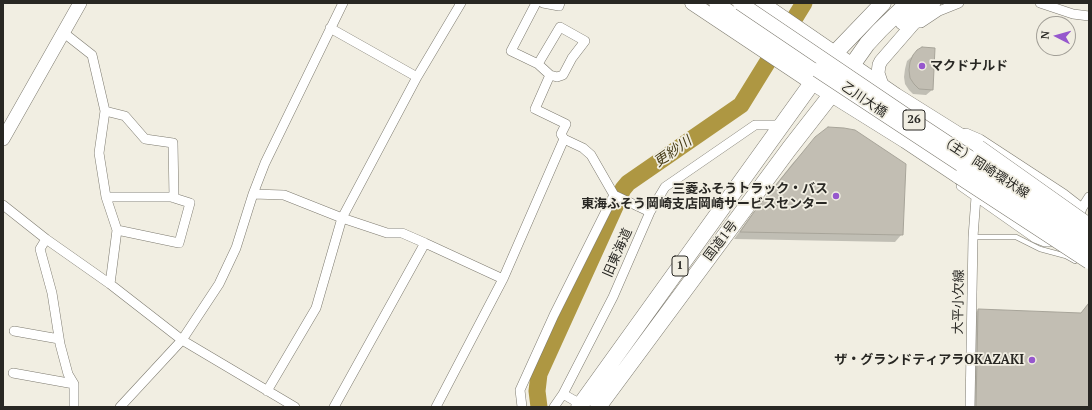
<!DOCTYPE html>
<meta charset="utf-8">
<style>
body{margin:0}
#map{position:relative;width:1092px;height:410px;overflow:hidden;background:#f1eee2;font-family:"PT Serif",serif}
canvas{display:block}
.frame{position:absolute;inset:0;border:4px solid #282723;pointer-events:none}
.north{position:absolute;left:1036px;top:16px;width:40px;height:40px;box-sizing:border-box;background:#f1eee2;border:1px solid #a19e96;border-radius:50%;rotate:276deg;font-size:11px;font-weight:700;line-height:16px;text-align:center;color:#282723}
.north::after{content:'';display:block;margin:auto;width:14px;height:18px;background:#9657cd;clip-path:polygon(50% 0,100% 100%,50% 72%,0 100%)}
</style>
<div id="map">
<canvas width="1092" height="410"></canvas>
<div class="frame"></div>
<div class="north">N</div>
</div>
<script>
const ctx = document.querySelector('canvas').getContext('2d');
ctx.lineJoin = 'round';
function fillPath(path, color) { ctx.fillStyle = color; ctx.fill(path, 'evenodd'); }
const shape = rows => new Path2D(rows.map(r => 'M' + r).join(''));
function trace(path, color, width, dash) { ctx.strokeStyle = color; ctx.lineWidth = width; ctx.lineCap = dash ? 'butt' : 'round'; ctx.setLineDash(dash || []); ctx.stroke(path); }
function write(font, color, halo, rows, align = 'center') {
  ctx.font = font + ' "PT Serif","Noto Sans JP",serif'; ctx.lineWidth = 3.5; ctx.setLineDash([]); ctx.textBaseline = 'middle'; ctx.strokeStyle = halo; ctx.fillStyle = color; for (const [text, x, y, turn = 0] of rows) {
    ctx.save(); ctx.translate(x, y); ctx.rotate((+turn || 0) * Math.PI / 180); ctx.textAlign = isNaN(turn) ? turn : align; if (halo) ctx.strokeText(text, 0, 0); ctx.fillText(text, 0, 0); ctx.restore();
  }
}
const shadow = shape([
 [918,51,932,90,926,95,913,94,909,90,905,84,904,77,905,69,907,61],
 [816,138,902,234,895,242,734,239,747,221,792,164],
 [1089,302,1089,407,969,407,971,317,978,310,1080,314]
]);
const river = shape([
 [539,407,537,391,539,374,623,189,628,183,741,105,804,3]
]);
const building = shape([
 [922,47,935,48,933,90,919,89,914,84,910,78,909,70,910,62,913,55,917,50,922,47],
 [828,127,844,128,855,130,906,164,903,235,740,232,754,212,815,137,828,127],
 [1089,303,1089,407,976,407,978,309,1081,313,1089,303]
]);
const lane = shape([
 [973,237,1016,237,1040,249,1066,256,1075,261]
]);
const street = shape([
 [536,3,511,51,538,64,550,75,557,77,563,75,572,58,585,41,560,27,538,64],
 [543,3,559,6,560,3],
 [1040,3,1073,14,1089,16],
 [916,23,921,23,939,11,959,3],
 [330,28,417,77],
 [64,33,92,55,105,111,99,153,106,197,117,230,110,284],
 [550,75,535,109,566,124,561,134,564,139],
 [105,111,125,116,145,139,173,143,174,198],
 [966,133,980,139,1064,194,1082,208],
 [961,186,1035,238,1045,242,1057,242],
 [253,194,284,195,342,218,387,233,402,233,425,243,503,279],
 [106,197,171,197,190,203,179,243,117,230],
 [3,205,46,239,110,284,182,340,295,407],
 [1078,221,1082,208,1089,197],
 [46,239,40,249,52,293,60,344,68,374,74,384,74,407],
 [14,331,59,339],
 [13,373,74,384],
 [267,391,316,308,342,218,417,77,461,3],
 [563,394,584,406],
 [120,407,182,340,219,284,236,248,253,194,265,163,343,3],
 [334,407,425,243],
 [436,407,503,279,564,139,583,148,591,155,614,195,650,212],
 [522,407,520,390,554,315,614,195],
 [554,407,563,394,613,297,650,212,665,187,755,125,781,125],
 [970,407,973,237,976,197]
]);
const secondary = shape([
 [882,85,878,73,879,65,881,61,914,23,934,3],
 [3,139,80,3]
]);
const primary = shape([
 [692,3,812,83,905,141,959,177],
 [716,3,817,70],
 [762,3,896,95,979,147]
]);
const highway = shape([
 [903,22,924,3],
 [579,407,812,83,835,53,883,3],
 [598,407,789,149,831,95,867,44,880,30,908,3]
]);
const primaryBridge = shape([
 [740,3,916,122,1063,219,1089,237],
 [817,70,987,182,1089,252],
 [979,147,1089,225],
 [959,177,1089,262]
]);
const markers = [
 [922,66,4,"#9657cd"],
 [836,196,4,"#9657cd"],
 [1032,360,4,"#9657cd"]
];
const shields = [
 [914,120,22],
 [680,266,16]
];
const shieldNames = [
 ["26",914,120],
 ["1",680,266]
];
const poiNames = [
 ["マクドナルド",930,66,"left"],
 ["三菱ふそうトラック・バス",828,189],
 ["東海ふそう岡崎支店岡崎サービスセンター",828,204],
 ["ザ・グランドティアラOKAZAKI",1024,360]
];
const streetNames = [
 ["乙川大橋",864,100,34],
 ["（主）岡崎環状線",984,167,33],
 ["国道1号",721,241,-53],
 ["旧東海道",618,253,-66],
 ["大平小欠線",959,302,-89]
];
const waterNames = [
 ["更紗川",673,152,-35]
];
fillPath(shadow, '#0003');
trace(river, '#ae9742', 17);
fillPath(building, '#c2beb3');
trace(building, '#a7a499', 1);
trace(lane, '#7d7a6f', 5.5);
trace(street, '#7d7a6f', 10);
trace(secondary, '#7d7a6f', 14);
trace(primary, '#7d7a6f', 15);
trace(highway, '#7d7a6f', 17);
trace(lane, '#fff', 4.5);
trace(street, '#fff', 9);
trace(secondary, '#fff', 13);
trace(primary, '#fff', 14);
trace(highway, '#fff', 16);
trace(primaryBridge, '#7d7a6f', 15, []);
trace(primaryBridge, '#fff', 14);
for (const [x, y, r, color] of markers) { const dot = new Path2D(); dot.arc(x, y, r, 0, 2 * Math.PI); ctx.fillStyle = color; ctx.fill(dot); trace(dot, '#f1eee2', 1.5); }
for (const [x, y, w] of shields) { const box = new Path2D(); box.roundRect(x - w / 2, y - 10, w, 20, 3); ctx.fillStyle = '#f1eee2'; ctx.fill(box); trace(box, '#282723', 1); }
write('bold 12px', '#282723', null, shieldNames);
write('bold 13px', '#282723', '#f1eee2', poiNames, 'right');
write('13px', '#282723', '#f1eee2', streetNames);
write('italic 14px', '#443a15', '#f1eee2', waterNames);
</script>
